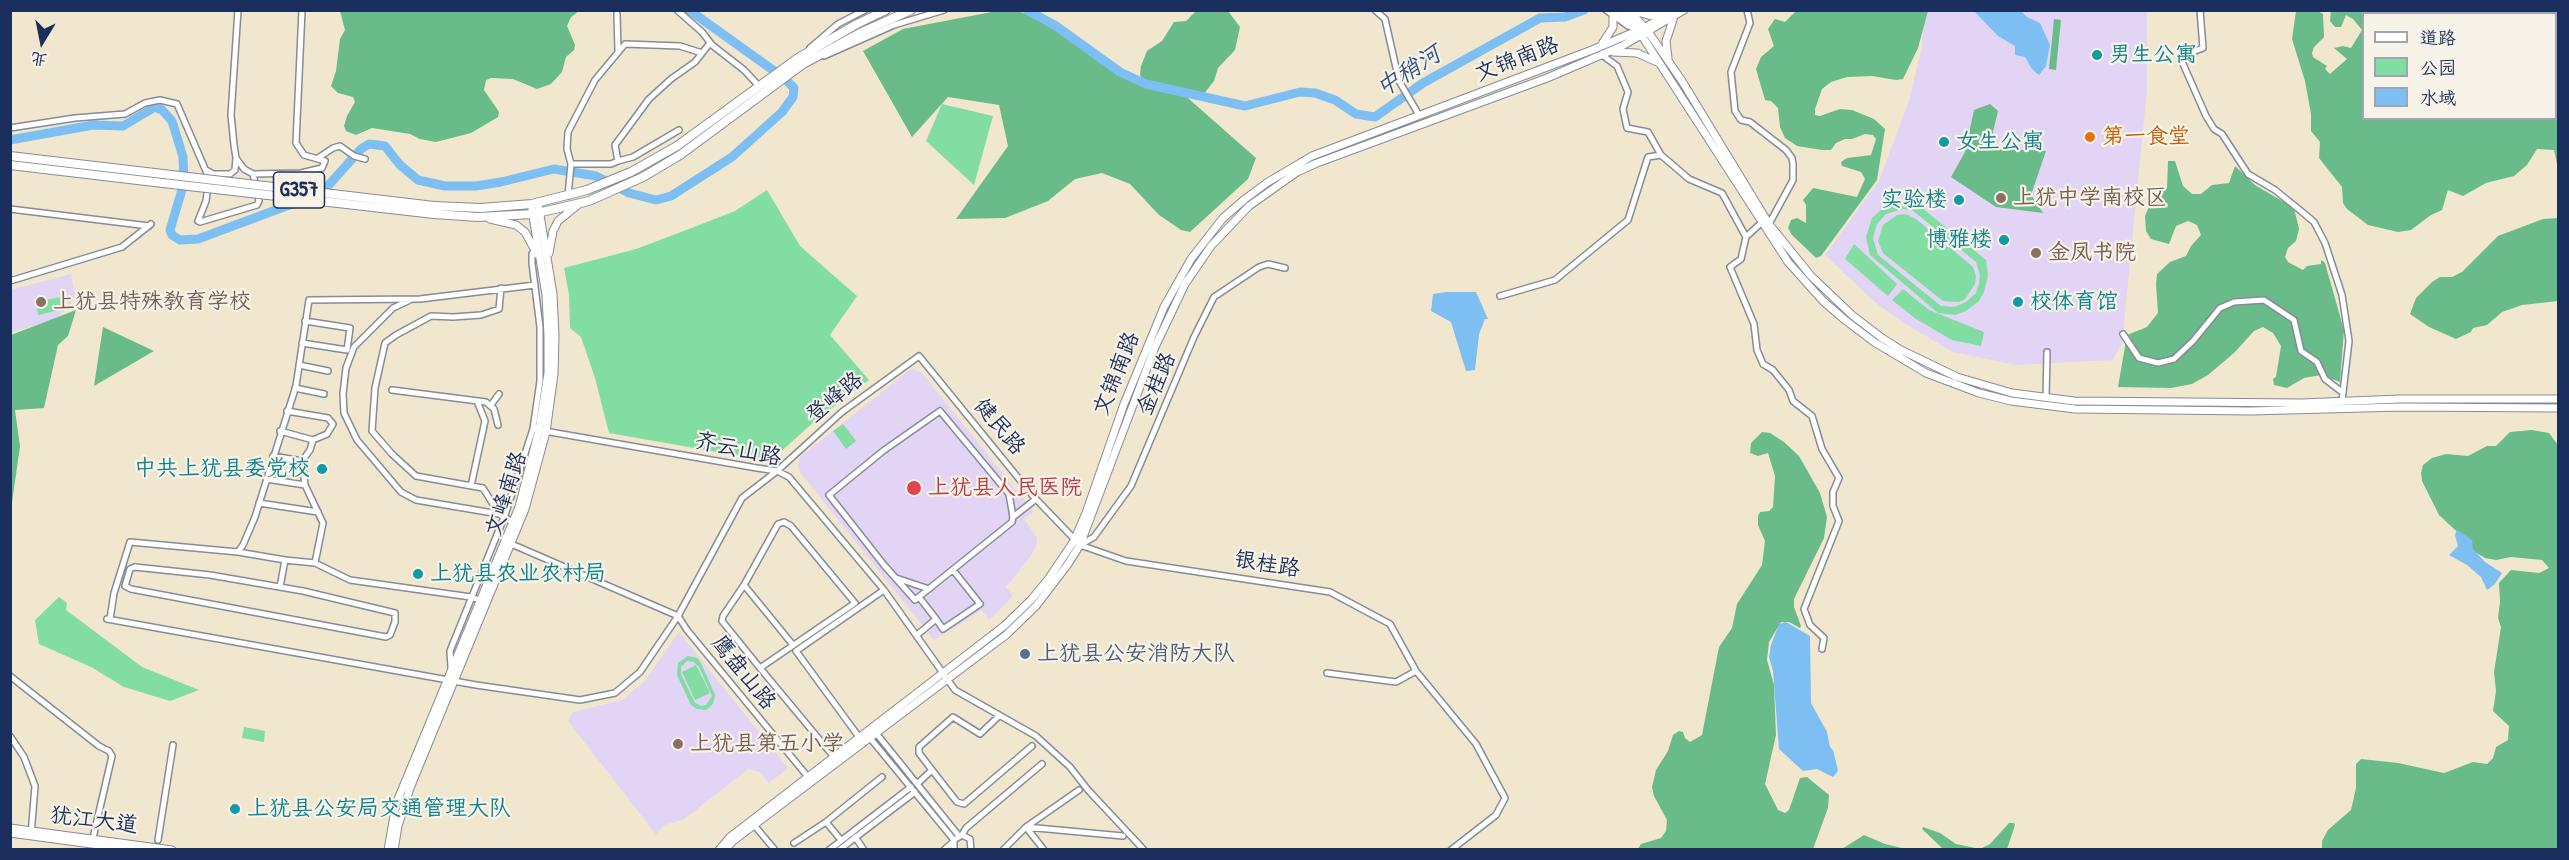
<!DOCTYPE html>
<meta charset="utf-8">
<style>
body{margin:0}
#map{position:relative;width:2569px;height:860px;overflow:hidden;background:#f0e7ce;font-family:"Patrick Hand","LXGW WenKai TC",sans-serif}
canvas{display:block}
.frame{position:absolute;inset:0;border:12px solid #1b2f5e;pointer-events:none}
.legend{position:absolute;left:2362px;top:12px;width:195px;height:108px;box-sizing:border-box;background:#f7f3e8;border:2px solid #9fa5b1;margin:0;padding:8px 10px;list-style:none;font-size:18px;color:#1b2f5e}
.legend li{display:flex;align-items:center;gap:12px;height:30px}
.legend b{width:30px;border:2px solid #9fa5b1}
.north{position:absolute;left:12px;top:12px;width:60px;height:60px;-webkit-text-stroke:4px #f7f3e8;paint-order:stroke;rotate:190deg;font-size:16px;font-weight:700;line-height:24px;text-align:center;color:#1b2f5e}
.north::after{content:'';display:block;margin:auto;width:21px;height:27px;background:#1b2f5e;clip-path:polygon(50% 0,100% 100%,50% 72%,0 100%)}
</style>
<div id="map">
<canvas width="2569" height="860"></canvas>
<div class="frame"></div>
<ul class="legend">
<li><b style="height:8px;background:#fff"></b>道路</li>
<li><b style="height:16px;background:#82dda3"></b>公园</li>
<li><b style="height:16px;background:#7dbff2"></b>水域</li>
</ul>
<div class="north">北</div>
</div>
<script>
const ctx = document.querySelector('canvas').getContext('2d');
ctx.lineJoin = 'round';
function fillPath(path, color) { ctx.fillStyle = color; ctx.fill(path, 'evenodd'); }
const shape = rows => new Path2D(rows.map(r => 'M' + r).join(''));
function trace(path, color, width, dash) { ctx.strokeStyle = color; ctx.lineWidth = width; ctx.lineCap = dash ? 'butt' : 'round'; ctx.setLineDash(dash || []); ctx.stroke(path); }
function write(font, color, halo, rows, align = 'center') {
  ctx.font = font + ' "Patrick Hand","LXGW WenKai TC",sans-serif'; ctx.lineWidth = 4.5; ctx.setLineDash([]); ctx.textBaseline = 'middle'; ctx.strokeStyle = halo; ctx.fillStyle = color; for (const [text, x, y, turn = 0] of rows) {
    ctx.save(); ctx.translate(x, y); ctx.rotate((+turn || 0) * Math.PI / 180); ctx.textAlign = isNaN(turn) ? turn : align; if (halo) ctx.strokeText(text, 0, 0); ctx.fillText(text, 0, 0); ctx.restore();
  }
}
const built = shape([
 [1924,11,2147,11,2147,90,2122,343,2113,360,2016,365,1953,352,1904,323,1876,303,1825,255,1879,181,1909,101,1922,47],
 [71,274,75,296,69,307,55,319,11,332,11,290],
 [911,369,921,372,1034,512,1024,519,1037,538,1037,545,1030,557,1006,587,1013,596,989,620,982,610,934,640,800,472,798,465,800,457],
 [679,632,788,768,769,783,760,772,748,769,683,820,664,825,656,834,568,721,573,712,622,700,645,681]
]);
const green = shape([
 [942,104,993,116,974,185,926,141],
 [767,190,800,246,857,296,830,335,869,380,816,420,776,456,762,460,609,433,595,378,581,337,570,328,569,295,564,268,636,249,689,229,735,211],
 [1905,202,1914,205,1916,203,1986,260,1988,276,1984,292,1979,301,1966,311,1955,315,1938,313,1870,255,1866,237,1872,218,1883,208],
 [1903,209,1912,210,1976,262,1980,275,1979,284,1976,293,1966,302,1954,307,1941,306,1878,255,1873,238,1877,224,1886,214],
 [1906,214,1916,219,1973,267,1976,276,1975,284,1965,299,1959,302,1943,301,1883,253,1878,241,1883,225,1897,215],
 [1854,244,1897,284,1888,296,1845,259],
 [1903,289,1929,310,1984,332,1981,346,1952,340,1916,319,1892,300],
 [61,297,64,309,38,315,36,302],
 [843,424,856,441,846,449,833,431],
 [59,597,67,603,66,610,142,667,199,690,170,701,124,687,91,667,39,644,35,620],
 [688,656,697,658,701,663,715,695,713,704,706,710,697,709,691,705,677,675,678,663],
 [687,661,694,662,699,667,712,696,706,705,701,706,695,703,681,674,681,667],
 [696,665,710,693,695,700,682,672],
 [244,727,265,731,264,742,242,738]
]);
const forest = shape([
 [340,11,340,10,579,11,571,17,567,26,575,45,574,50,566,57,562,72,551,84,537,89,513,79,491,78,486,80,484,90,499,112,498,117,471,133,436,142,420,139,410,134,372,128,356,135,346,131,344,126,347,116,355,102,353,97,338,93,331,86,336,71,340,39,345,30],
 [997,11,1018,11,1056,26,1121,72,1146,84,1181,92,1256,158,1248,179,1190,232,1181,230,1159,215,1130,184,1102,173,1075,179,1048,201,1005,218,956,219,1008,146,999,105,948,97,912,137,863,51,903,29],
 [1228,11,1240,27,1235,50,1218,68,1214,81,1203,95,1145,82,1140,75,1141,66,1147,51,1162,41,1174,22,1186,21,1195,12],
 [1796,11,1928,11,1918,48,1903,79,1896,80,1872,76,1847,77,1831,82,1822,89,1815,109,1815,115,1820,116,1840,109,1852,110,1874,119,1885,129,1877,180,1821,256,1816,258,1792,235,1788,228,1791,220,1797,218,1806,223,1806,205,1803,200,1813,188,1857,197,1865,179,1861,172,1842,166,1841,162,1847,158,1871,155,1876,139,1873,135,1865,134,1852,139,1845,139,1836,143,1831,150,1822,150,1797,146,1785,138,1780,127,1778,108,1771,101,1765,100,1756,69,1761,57,1774,46,1768,29,1775,19,1785,22],
 [2296,11,2318,11,2323,14,2324,37,2314,47,2312,53,2313,57,2327,66,2325,69,2330,74,2347,59,2334,48,2343,46,2351,48,2362,30,2353,19,2346,15,2341,27,2335,27,2330,21,2331,11,2435,11,2435,13,2364,14,2364,118,2556,118,2556,62,2558,74,2558,168,2554,150,2537,149,2527,165,2514,176,2486,183,2463,196,2448,190,2442,210,2431,215,2411,230,2398,232,2368,225,2347,209,2343,203,2342,187,2319,158,2320,142,2311,131,2311,114,2305,81,2292,39],
 [2054,19,2061,20,2056,70,2049,69],
 [1990,104,1998,111,1992,136,1993,148,2046,151,2031,195,2043,213,1996,207,1951,177,1965,152,1974,110],
 [2168,161,2175,161,2183,186,2192,194,2201,194,2212,185,2229,183,2235,166,2255,185,2294,208,2299,229,2296,241,2288,248,2285,257,2288,262,2303,270,2307,266,2321,264,2321,260,2325,263,2344,330,2340,382,2321,375,2304,378,2287,388,2274,385,2273,379,2276,377,2281,346,2273,333,2263,327,2254,331,2234,353,2208,375,2192,384,2171,388,2118,387,2127,335,2147,327,2158,313,2156,284,2157,274,2170,262,2186,256,2191,246,2201,235,2197,225,2188,221,2176,226,2169,244,2151,239,2146,231,2145,216,2149,207,2153,199,2167,188],
 [2558,218,2558,301,2522,305,2502,312,2487,325,2473,328,2471,332,2456,339,2429,327,2410,314,2416,298,2432,282,2440,277,2452,277,2462,272,2498,236,2543,219],
 [76,310,68,336,58,345,44,408,15,410,20,446,11,510,11,335],
 [103,327,154,351,94,386],
 [2532,430,2549,433,2558,445,2558,849,2322,848,2322,841,2328,830,2351,810,2356,788,2356,764,2361,759,2398,763,2444,773,2473,762,2487,764,2493,758,2496,747,2508,740,2509,726,2493,711,2496,691,2494,672,2501,627,2498,618,2500,602,2499,583,2511,570,2539,573,2549,568,2542,560,2511,557,2496,560,2485,558,2470,549,2465,539,2439,515,2422,481,2421,473,2423,465,2432,458,2446,454,2468,456,2487,446,2496,446,2510,432],
 [1762,432,1770,433,1784,442,1799,456,1820,493,1827,517,1824,538,1794,599,1794,607,1801,626,1800,628,1789,622,1781,622,1769,642,1767,660,1774,685,1776,735,1765,784,1778,810,1785,813,1789,810,1800,778,1807,777,1829,795,1828,808,1813,849,1637,850,1641,844,1661,838,1666,831,1667,820,1654,796,1652,787,1656,770,1668,751,1673,735,1679,731,1683,732,1685,738,1690,742,1702,735,1719,647,1732,628,1737,604,1762,565,1765,541,1758,525,1758,516,1760,512,1769,511,1773,507,1775,476,1768,453,1758,456,1750,453,1751,443],
 [2009,823,2014,823,2015,825,2007,849,1943,849,1922,829,1923,827,1940,833,1956,844,1980,849,1990,844],
 [1864,835,1885,844,1906,849,1842,849]
]);
const water = shape([
 [1974,11,2021,11,2027,17,2040,23,2050,45,2046,66,2039,75,2032,69,2025,57,2015,55,2015,46,1998,36],
 [1446,292,1476,292,1488,319,1485,319,1479,334,1475,370,1466,371,1451,322,1431,311,1433,294],
 [2457,530,2472,540,2473,549,2485,562,2502,573,2495,584,2487,590,2481,577,2467,565,2449,555,2458,546,2455,535],
 [1786,622,1810,636,1811,703,1827,732,1830,747,1833,750,1838,771,1833,777,1817,769,1803,771,1779,749,1773,671,1769,657,1771,645,1779,624]
]);
const river = shape([
 [1027,10,1056,26,1120,72,1146,84,1245,106,1300,92,1315,93,1335,100,1356,114,1375,117,1423,83,1540,18,1565,17,1584,10],
 [10,140,93,125,123,126,155,107,162,110,172,121,183,157,184,183,170,230,172,235,180,240,198,239,300,201,327,187,361,149,369,144,385,146,400,165,418,180,445,186,476,186,501,182,554,169,596,176,629,193,656,200,671,196,732,157,782,112,793,97,794,88,784,78,689,10]
]);
const minor = shape([
 [677,10,702,32,712,45,744,70,759,86],
 [1375,10,1385,19,1399,81,1419,115],
 [1606,10,1628,26],
 [1747,10,1750,23,1731,72,1735,111,1741,120,1750,122,1786,150,1792,158,1793,164,1793,180,1769,224],
 [2200,10,2203,48,2180,57,2206,116,2214,129,2222,134,2248,174,2275,190,2301,211,2314,222,2325,243,2342,295,2349,341,2342,401],
 [617,14,618,51],
 [2544,14,2545,10],
 [810,48,838,24,865,10],
 [2556,49,2558,68],
 [824,56,894,25,944,10],
 [10,128,75,118,125,114,145,103,160,100,177,104,209,178,206,201,198,221,200,222,257,205,259,201,253,174,244,169,236,158,234,145,231,115,238,10],
 [1661,155,1689,179,1722,193,1746,237],
 [318,158,333,148,340,146,354,156,365,159],
 [618,161,633,157,679,130],
 [571,164,611,164,618,161,615,145,649,99,671,79,695,62,710,43],
 [206,170,213,174,230,174,235,170,236,158],
 [253,174,301,173,322,168,325,161,304,155,296,143,302,10],
 [568,196,571,164,567,149,568,132,595,80,625,44,680,46,702,53],
 [10,209,149,226],
 [1761,223,1746,237,1741,259,1730,267,1754,324,1757,350,1763,364,1773,370,1789,390,1793,401,1812,416,1822,449,1839,478,1833,492,1833,506,1839,521,1804,609,1810,625,1824,638,1822,649],
 [10,281,122,247,151,224],
 [501,288,499,309,481,315,453,317,431,316,396,335,385,343,375,388,372,431,392,454,416,476,483,488,499,514,514,523],
 [1500,296,1555,280,1628,220,1648,157,1661,155,1648,132,1627,128,1623,109,1628,92,1617,66,1602,55],
 [410,300,393,308,354,347,346,368,343,394,344,413,357,440,401,492,416,500,499,514],
 [2123,334,2139,358,2158,363,2174,359,2193,341,2220,308,2234,302,2264,300,2294,320,2301,351,2317,362,2325,379,2342,392],
 [302,343,347,350,350,328,305,321],
 [299,365,328,371],
 [295,388,324,394],
 [392,390,486,402,494,409,498,425],
 [2046,398,2047,352],
 [491,405,499,394],
 [287,411,328,418,333,424,327,434,313,440],
 [940,411,1009,494,1013,517,1012,522,915,600,884,565,829,495,883,451,940,411],
 [533,429,757,468,777,471,789,477,884,590,955,690,1036,736,1070,767,1088,790,1144,850],
 [280,431,313,440,310,450,302,461,305,485,323,523,315,563],
 [273,456,302,461],
 [266,479,305,485],
 [471,486,485,421,477,401],
 [259,503,318,512],
 [1013,517,1036,499],
 [509,543,678,616,687,630,808,777],
 [1080,545,1094,537,1131,486,1194,337,1214,297,1259,267,1268,264,1285,268],
 [238,552,285,560,280,587],
 [285,560,315,563,350,580,471,597,482,601],
 [135,567,210,575,303,591,395,613,395,622,390,635,386,637,131,589,125,586,130,569,135,567],
 [896,578,929,589],
 [744,585,793,645],
 [107,619,476,685,580,700,615,693,640,672,678,616,742,498,777,471,842,412,919,356,1033,496,1080,545,1126,561,1330,592,1390,624,1416,671,1476,744,1505,798,1496,815,1451,850],
 [110,619,114,593,130,542,238,552,243,545,255,517,296,386,309,300,420,299,535,285],
 [936,619,943,629,980,604,953,570],
 [917,635,936,619,919,597],
 [451,667,450,651,505,515,533,429,540,381,540,327,532,263,532,254,536,247],
 [760,668,855,603,791,526,784,522,778,524,744,585,723,616,722,621,760,668,834,757],
 [1327,673,1396,682,1416,671],
 [10,676,99,746,109,751,112,756,93,838],
 [876,733,959,836],
 [10,736,24,757,35,786,31,835],
 [859,737,796,651,884,590],
 [870,738,954,840],
 [932,770,919,753,919,747,953,717,980,734,999,716],
 [917,784,932,770,957,802,964,804,1032,746],
 [1079,790,1026,827,1123,836],
 [754,825,775,850],
 [962,835,966,828,1042,764],
 [855,837,864,850],
 [158,840,173,745],
 [841,840,826,822,882,777],
 [794,843,826,822],
 [829,850,911,787],
 [839,850,915,792],
 [944,850,952,843],
 [954,850,954,840,962,835,970,839,971,850],
 [1003,850,1026,827,1044,850]
]);
const major = shape([
 [1649,33,1682,81,1769,224,1811,276,1852,315,1882,338,1901,350,1957,377,2012,393,2074,401,2301,403,2400,399,2558,399],
 [1642,36,1788,262,1823,301,1845,320,1874,342,1926,373,1979,393,2011,401,2075,409,2251,411,2401,407,2558,408],
 [1602,44,1613,27,1613,10],
 [1613,52,1637,53,1657,62],
 [1668,58,1666,41,1673,20],
 [490,219,516,225,525,232,537,254],
 [549,253,553,231,558,221,579,204],
 [10,828,172,850],
 [10,833,136,850],
 [388,850,396,804,519,507,539,430,548,373,548,336,546,295,532,210],
 [394,850,398,826,410,788,525,509,546,432,554,374,555,336,553,294,538,203],
 [719,850,730,837,1004,626,1031,600,1049,578,1074,541,1086,513,1124,404,1164,307,1191,259,1223,218,1245,199,1268,182,1312,156,1592,50,1644,28,1675,10],
 [725,850,733,841,1006,635,1036,606,1068,564,1080,545,1155,347,1185,284,1211,246,1249,206,1297,172,1317,163,1547,78,1622,46,1684,10]
]);
const highway = shape([
 [1617,10,1642,36],
 [1628,10,1649,33],
 [1632,10,1650,15,1672,13],
 [10,156,163,174],
 [10,165,163,183],
 [434,206,481,208,532,204,587,190,631,172,677,146,798,58,857,24,886,10],
 [434,214,478,217,533,214,589,201,643,177,680,155,803,64,860,33,911,10]
]);
const highwayBridge = shape([
 [163,174,434,206],
 [163,183,434,214]
]);
const markers = [
 [2097,55,6,"#0f9aa8"],
 [2090,137,6,"#e8710a"],
 [1944,142,6,"#0f9aa8"],
 [2001,198,6,"#8d6e63"],
 [1959,200,6,"#0f9aa8"],
 [2004,240,6,"#0f9aa8"],
 [2036,253,6,"#8d6e63"],
 [41,302,6,"#8d6e63"],
 [2018,302,6,"#0f9aa8"],
 [322,469,6,"#0f9aa8"],
 [914,488,8,"#e0444e"],
 [418,574,6,"#0f9aa8"],
 [1025,654,6,"#5c6f8a"],
 [678,744,6,"#8d6e63"],
 [235,809,6,"#0f9aa8"]
];
const shields = [
 [299,190,51]
];
const shieldNames = [
 ["G357",299,190]
];
const cultureNames = [
 ["男生公寓",2109,55],
 ["女生公寓",1956,142],
 ["实验楼",1947,200,"right"],
 ["博雅楼",1992,240,"right"],
 ["校体育馆",2030,302],
 ["中共上犹县委党校",310,469,"right"],
 ["上犹县农业农村局",430,574],
 ["上犹县公安局交通管理大队",247,809]
];
const streetNames = [
 ["文锦南路",1517,60,-21],
 ["文锦南路",1117,374,-68],
 ["金桂路",1157,384,-67],
 ["登峰路",835,398,-40],
 ["健民路",999,427,50],
 ["齐云山路",738,450,12],
 ["文峰南路",507,494,-72],
 ["银桂路",1267,565,9],
 ["鹰盘山路",743,673,51],
 ["犹江大道",94,821,7]
];
const foodNames = [
 ["第一食堂",2102,137]
];
const educationNames = [
 ["上犹中学南校区",2013,198],
 ["金凤书院",2048,253],
 ["上犹县特殊教育学校",53,302],
 ["上犹县第五小学",690,744]
];
const healthNames = [
 ["上犹县人民医院",928,488]
];
const serviceNames = [
 ["上犹县公安消防大队",1037,654]
];
const waterNames = [
 ["中稍河",1409,72,-33]
];
fillPath(built, '#e1d4f4');
fillPath(green, '#82dda3');
fillPath(forest, '#69bc89');
fillPath(water, '#7dbff2');
trace(river, '#7dbff2', 9);
trace(minor, '#868b96', 8);
trace(major, '#868b96', 9);
trace(highway, '#868b96', 10);
trace(minor, '#fff', 5);
trace(major, '#fff', 7);
trace(highway, '#fff', 8);
trace(highwayBridge, '#868b96', 10, []);
trace(highwayBridge, '#fff', 8);
for (const [x, y, r, color] of markers) { const dot = new Path2D(); dot.arc(x, y, r, 0, 2 * Math.PI); ctx.fillStyle = color; ctx.fill(dot); trace(dot, '#f7f3e8', 2); }
for (const [x, y, w] of shields) { const box = new Path2D(); box.roundRect(x - w / 2, y - 18, w, 36, 4.5); ctx.fillStyle = '#f7f3e8'; ctx.fill(box); trace(box, '#1b2f5e', 1.5); }
write('bold 21px', '#1b2f5e', null, shieldNames);
write('22px', '#0d838f', '#f7f3e8', cultureNames, 'left');
write('22px', '#1b2f5e', '#f7f3e8', streetNames);
write('22px', '#c56008', '#f7f3e8', foodNames, 'left');
write('22px', '#785e54', '#f7f3e8', educationNames, 'left');
write('22px', '#be3a42', '#f7f3e8', healthNames, 'left');
write('22px', '#4e5e75', '#f7f3e8', serviceNames, 'left');
write('italic 24px', '#345383', '#f7f3e8', waterNames);
</script>
